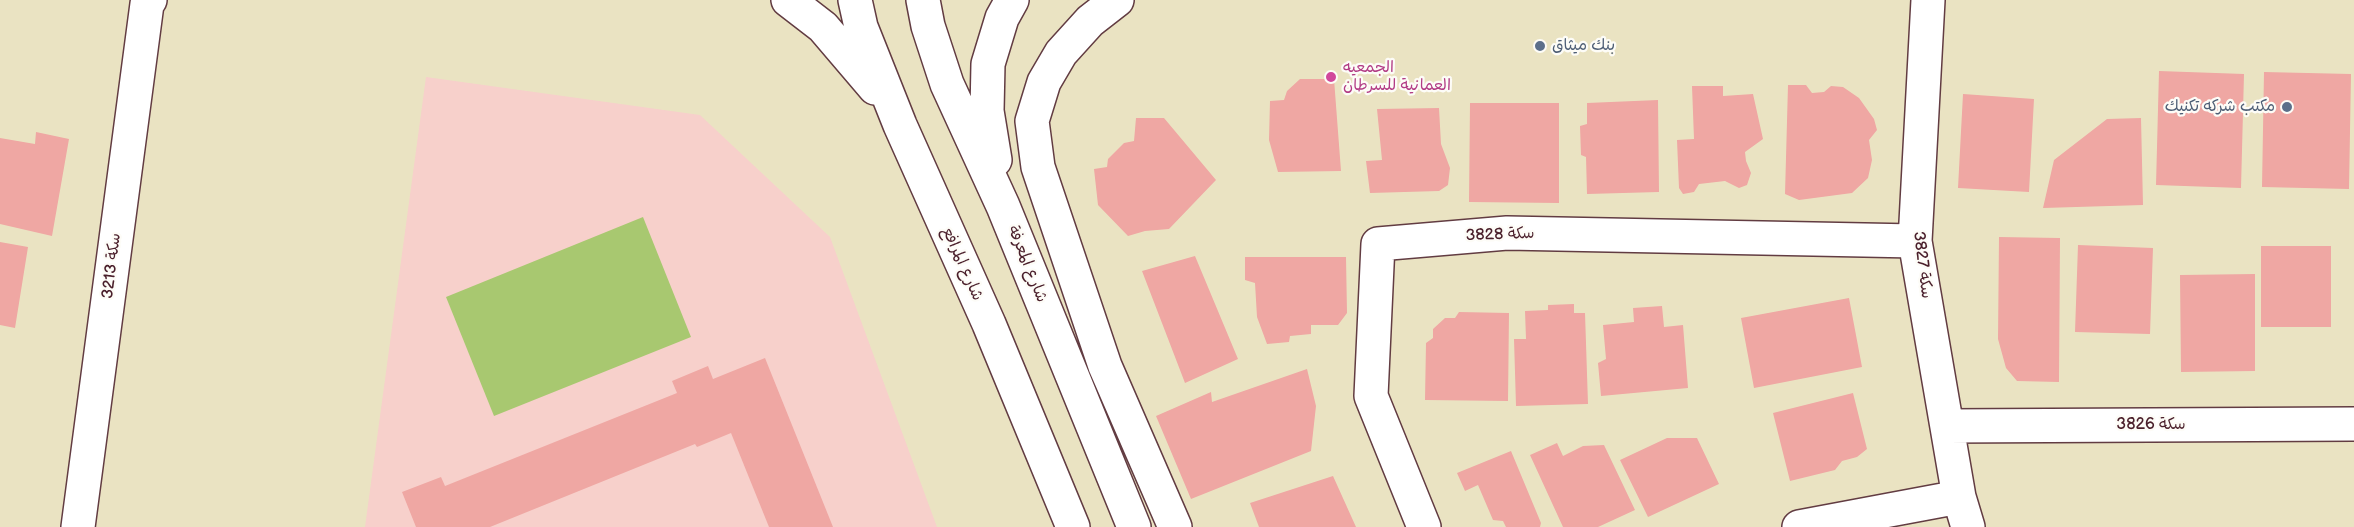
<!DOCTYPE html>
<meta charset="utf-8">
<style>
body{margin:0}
canvas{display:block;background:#eae3c2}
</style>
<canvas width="2354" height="527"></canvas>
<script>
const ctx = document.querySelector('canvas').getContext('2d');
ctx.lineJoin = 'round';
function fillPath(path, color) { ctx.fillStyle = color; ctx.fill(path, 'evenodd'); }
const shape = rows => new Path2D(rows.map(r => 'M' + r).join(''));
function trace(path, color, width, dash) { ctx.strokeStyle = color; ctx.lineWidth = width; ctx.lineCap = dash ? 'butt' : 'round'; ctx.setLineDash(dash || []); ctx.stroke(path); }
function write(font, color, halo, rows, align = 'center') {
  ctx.font = font + ' "Balsamiq Sans","Playpen Sans Arabic",sans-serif'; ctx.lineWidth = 4.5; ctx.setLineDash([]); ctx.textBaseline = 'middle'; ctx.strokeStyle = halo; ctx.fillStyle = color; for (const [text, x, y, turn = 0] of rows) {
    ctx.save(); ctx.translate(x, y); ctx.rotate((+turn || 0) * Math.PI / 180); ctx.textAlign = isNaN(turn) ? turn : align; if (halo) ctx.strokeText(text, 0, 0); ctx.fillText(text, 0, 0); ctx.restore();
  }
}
const built = shape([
 [426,77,700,115,830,237,937,527,365,527]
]);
const green = shape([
 [643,217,691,337,494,416,446,297]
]);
const building = shape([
 [2159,71,2244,74,2241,188,2156,185],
 [2264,72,2351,74,2349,189,2262,187],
 [1300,79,1334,79,1341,171,1278,172,1269,140,1270,101,1284,100,1287,91],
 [1788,85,1806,85,1812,93,1824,92,1831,86,1843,87,1859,98,1874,119,1877,130,1869,140,1872,160,1868,178,1852,193,1799,200,1785,194],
 [1692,86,1723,86,1723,96,1753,94,1763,139,1745,152,1746,161,1751,173,1747,185,1739,188,1725,181,1699,184,1694,192,1683,194,1679,188,1677,140,1694,139],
 [1963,94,2034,99,2029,192,1958,188],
 [1658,100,1659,192,1587,194,1586,157,1581,155,1580,126,1587,124,1587,103],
 [1470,103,1559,103,1559,203,1469,202],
 [1439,108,1441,144,1450,168,1448,185,1439,191,1370,193,1366,161,1382,160,1377,109],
 [1136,118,1164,118,1216,180,1169,229,1145,231,1128,236,1098,205,1094,169,1107,167,1108,159,1124,143,1134,141],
 [2141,118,2143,205,2043,208,2054,160,2107,119],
 [36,132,69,139,52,236,0,224,0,138,35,144],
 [1999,237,2060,238,2059,382,2017,381,2006,368,1998,339],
 [0,242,28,247,15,328,0,325],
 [2078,245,2153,248,2150,334,2075,332],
 [2261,246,2331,246,2331,327,2261,327],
 [1195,256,1238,359,1185,383,1142,271],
 [1245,257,1346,257,1347,313,1338,325,1311,325,1311,334,1290,336,1289,342,1267,344,1257,317,1255,283,1245,280],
 [2255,274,2255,371,2181,372,2180,275],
 [1849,298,1862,367,1754,388,1741,318],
 [1574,304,1574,313,1585,313,1588,404,1516,406,1514,339,1526,339,1525,311,1548,310,1548,305],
 [1662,306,1664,327,1683,325,1688,388,1601,396,1598,363,1606,359,1603,325,1634,322,1633,308],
 [1459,312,1509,313,1508,401,1425,400,1426,343,1433,338,1433,329,1445,318,1455,318],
 [765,358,833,527,769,527,731,433,697,447,695,444,490,527,416,527,402,492,441,477,445,486,677,393,672,381,708,366,713,379],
 [1307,369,1316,406,1311,451,1191,499,1156,416,1211,392,1212,402],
 [1853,393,1867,449,1857,457,1842,461,1835,470,1790,481,1773,413],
 [1667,438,1697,438,1719,484,1648,517,1620,460],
 [1557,443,1563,456,1583,446,1604,445,1635,510,1598,527,1563,527,1530,455],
 [1511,451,1541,523,1540,527,1506,527,1503,521,1493,520,1478,485,1465,491,1457,473],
 [1333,476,1356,527,1259,527,1250,503]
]);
const minor = shape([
 [1928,0,1915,241,1959,497,1968,527],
 [1947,426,2354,424],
 [78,527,147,4,150,0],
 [1424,527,1371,396,1378,244,1507,233,1915,241],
 [1799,527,1959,497]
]);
const major = shape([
 [788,0,823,27,875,88],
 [855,0,861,27,900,125,989,324,1073,527],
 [923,0,928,26,947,84,1003,206,1134,527],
 [1117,0,1090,21,1061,53,1044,82,1032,121,1038,167,1105,366,1175,527],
 [995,160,987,111,988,64,1002,18,1012,0]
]);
const markers = [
 [1540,46,6,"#5c6f8a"],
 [1331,77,6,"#d1479c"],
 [2287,107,6,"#5c6f8a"]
];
const serviceNames = [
 ["بنك ميثاق",1552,46],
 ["مكتب شركه تكنيك",2275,107,"right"]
];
const hotelNames = [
 ["الجمعيه",1343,68],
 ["العمانية للسرطان",1343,86]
];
const streetNames = [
 ["سكة 3828",1500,235,-2],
 ["شارع المرافع",962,264,66],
 ["شارع المعرفة",1027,264,68],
 ["سكة 3827",1922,265,83],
 ["سكة 3213",112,266,-83],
 ["سكة 3826",2151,425]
];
fillPath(built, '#f7d0cb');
fillPath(green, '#a8c870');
fillPath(building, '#efa7a3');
trace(minor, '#623c42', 36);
trace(major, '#623c42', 36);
trace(minor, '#fff', 33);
trace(major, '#fff', 33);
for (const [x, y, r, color] of markers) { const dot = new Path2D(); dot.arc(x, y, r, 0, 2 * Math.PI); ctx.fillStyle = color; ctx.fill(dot); trace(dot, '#fdfcf7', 2); }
write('16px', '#4e5e75', '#fdfcf7', serviceNames, 'left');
write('16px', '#b23c85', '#fdfcf7', hotelNames, 'left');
write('16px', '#4a1f2b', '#fdfcf7', streetNames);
</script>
